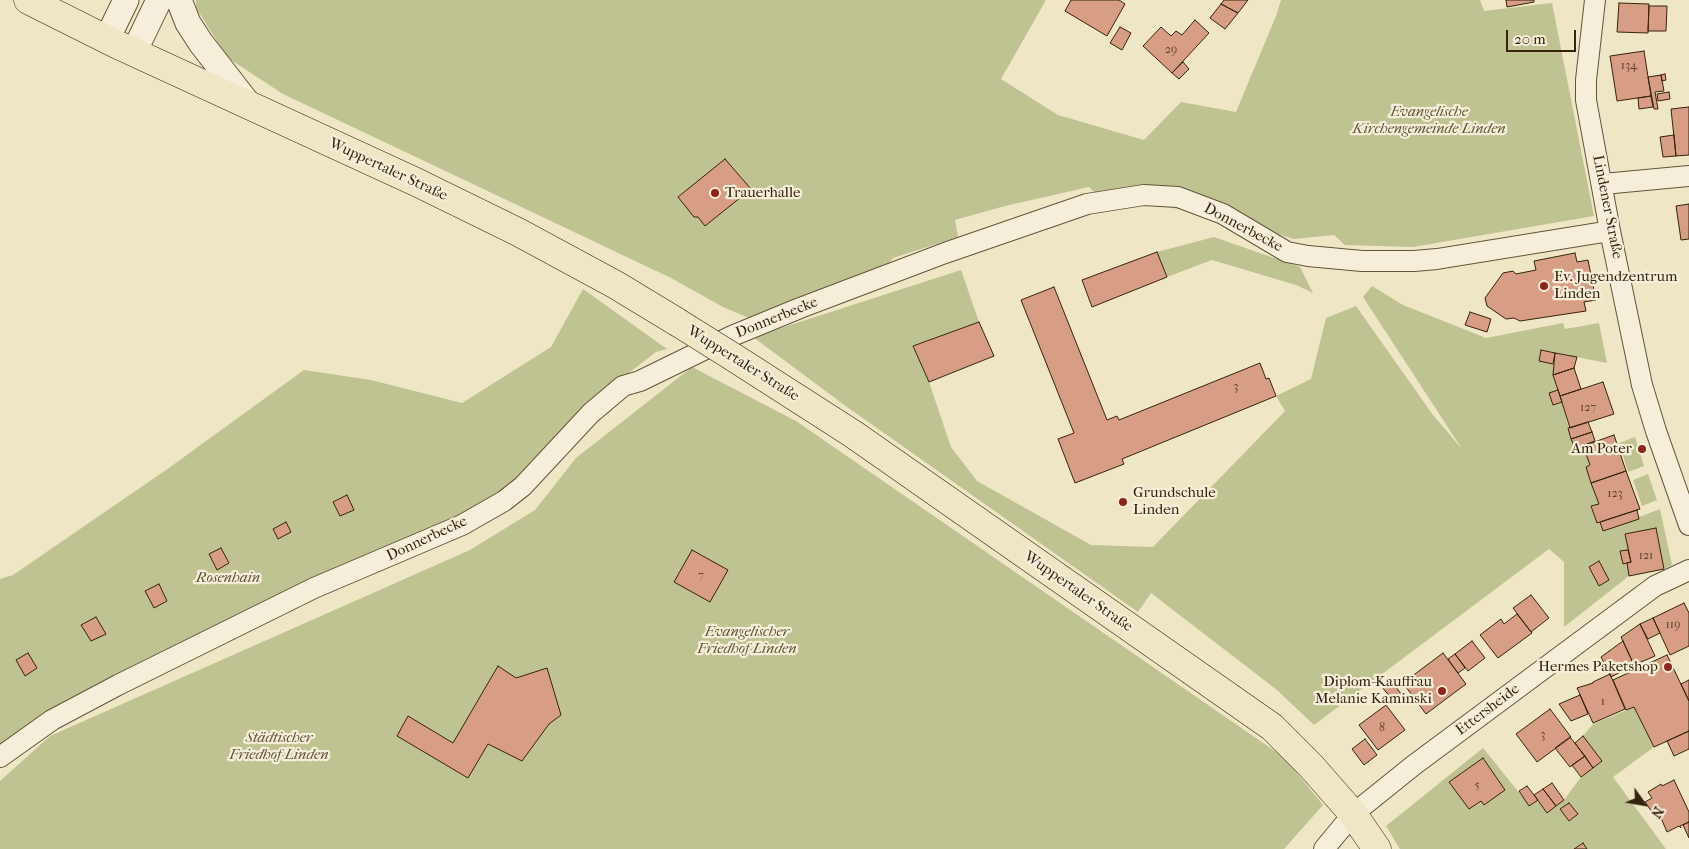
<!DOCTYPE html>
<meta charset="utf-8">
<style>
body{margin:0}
#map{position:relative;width:1689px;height:849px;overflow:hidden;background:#efe6c6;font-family:"IM FELL French Canon",serif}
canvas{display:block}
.north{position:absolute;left:1619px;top:779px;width:50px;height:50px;-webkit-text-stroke:4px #f5efda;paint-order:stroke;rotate:122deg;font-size:14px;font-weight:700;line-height:20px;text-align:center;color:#35230b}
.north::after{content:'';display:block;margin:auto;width:18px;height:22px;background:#35230b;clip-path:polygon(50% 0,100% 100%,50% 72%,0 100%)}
.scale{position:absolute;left:1506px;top:30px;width:70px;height:22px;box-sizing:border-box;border:2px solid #35230b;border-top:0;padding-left:6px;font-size:15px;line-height:18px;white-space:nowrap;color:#35230b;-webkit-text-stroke:4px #f5efda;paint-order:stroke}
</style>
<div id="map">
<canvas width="1689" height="849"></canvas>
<div class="north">N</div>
<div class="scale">20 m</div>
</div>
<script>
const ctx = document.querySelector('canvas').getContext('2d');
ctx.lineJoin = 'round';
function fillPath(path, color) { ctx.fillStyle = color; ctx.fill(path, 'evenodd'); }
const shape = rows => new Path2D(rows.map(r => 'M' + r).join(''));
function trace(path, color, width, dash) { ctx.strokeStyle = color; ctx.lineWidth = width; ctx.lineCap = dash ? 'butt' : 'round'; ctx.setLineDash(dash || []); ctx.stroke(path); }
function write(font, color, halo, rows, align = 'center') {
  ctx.font = font + ' "IM FELL French Canon",serif'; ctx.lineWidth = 4.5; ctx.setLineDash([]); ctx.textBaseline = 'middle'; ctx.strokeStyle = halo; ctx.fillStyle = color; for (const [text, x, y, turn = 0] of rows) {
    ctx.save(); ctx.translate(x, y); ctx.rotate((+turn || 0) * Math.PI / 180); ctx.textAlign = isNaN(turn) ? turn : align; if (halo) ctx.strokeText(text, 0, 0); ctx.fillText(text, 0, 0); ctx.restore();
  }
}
const green = shape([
 [196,0,1046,0,1001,79,1058,115,1144,140,1181,102,1236,112,1276,16,1281,0,1480,0,1484,11,1552,3,1594,216,1413,247,1345,245,1334,235,1293,239,1228,217,1160,206,1108,206,1089,187,1005,206,955,220,958,237,893,258,880,276,754,320,723,307,671,278,283,94,228,58,196,8],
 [1214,237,1300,267,1313,293,1296,285,1212,260,1167,277,1157,252],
 [961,270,979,322,913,346,929,382,951,447,977,481,1091,545,1153,547,1285,411,1276,396,1311,379,1326,318,1356,306,1433,415,1462,449,1363,297,1372,286,1403,305,1486,338,1563,323,1565,329,1599,323,1607,363,1541,350,1539,360,1553,364,1558,390,1549,394,1553,405,1562,402,1574,448,1583,446,1590,465,1586,467,1599,504,1591,507,1597,523,1600,522,1603,531,1660,509,1672,565,1664,569,1629,576,1564,627,1564,562,1549,549,1314,725,1277,690,1151,593,1138,612,847,407,753,337],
 [583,289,667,349,656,352,608,389,507,492,464,518,49,711,0,750,0,579,13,575,166,470,304,370,371,380,462,403,551,347],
 [692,367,796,421,1285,758,1323,805,1284,849,0,849,0,781,50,736,470,550,535,510,576,458],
 [1635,437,1644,466,1628,472,1619,443],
 [1648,474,1657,500,1642,506,1633,480],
 [1634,707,1654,747,1613,777,1666,849,1586,849,1582,843,1574,849,1400,849,1386,826,1483,748,1529,805,1538,800,1547,812,1564,800,1581,777,1601,762,1583,736,1593,724]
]);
const building = shape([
 [1071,0,1119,0,1125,4,1107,36,1065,11,1071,0],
 [1224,0,1248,0,1238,13,1221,4,1224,0],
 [1506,0,1534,0,1534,2,1507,7,1506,0],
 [1619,3,1649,4,1648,33,1617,32,1619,3],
 [1221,4,1238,13,1225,29,1210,18,1221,4],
 [1649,6,1667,6,1666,31,1648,31,1649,6],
 [1195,20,1209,33,1172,73,1143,46,1161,27,1171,36,1176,31,1182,35,1195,20],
 [1120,27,1131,33,1122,50,1110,43,1120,27],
 [1644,51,1651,96,1617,101,1610,56,1644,51],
 [1183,62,1189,69,1179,79,1172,73,1183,62],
 [1665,74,1666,80,1662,81,1661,75,1665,74],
 [1661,75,1664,91,1655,92,1658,109,1654,109,1648,77,1661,75],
 [1669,92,1670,99,1658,101,1657,94,1669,92],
 [1651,96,1653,107,1639,109,1638,98,1651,96],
 [1689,107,1689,155,1676,156,1671,109,1689,107],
 [1674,135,1676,156,1663,157,1660,137,1674,135],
 [725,159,751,189,705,226,698,217,694,217,678,197,725,159],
 [1689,204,1689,239,1681,240,1676,206,1689,204],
 [1157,252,1167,277,1092,307,1082,280,1157,252],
 [1575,253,1577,262,1588,260,1596,300,1584,302,1586,311,1520,321,1514,318,1506,319,1487,306,1485,298,1503,273,1513,271,1516,274,1536,270,1534,261,1575,253],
 [1054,287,1107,420,1117,416,1119,420,1260,363,1266,379,1269,378,1276,396,1122,459,1124,464,1075,483,1058,439,1074,433,1021,300,1054,287],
 [1470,312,1491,319,1487,332,1465,325,1470,312],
 [979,322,994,356,929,382,913,346,979,322],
 [1541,350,1555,353,1553,364,1539,361,1541,350],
 [1555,353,1577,357,1574,368,1553,375,1555,353],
 [1574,368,1581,389,1560,396,1553,375,1574,368],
 [1603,382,1614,414,1570,428,1560,396,1603,382],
 [1558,390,1562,402,1553,405,1549,393,1558,390],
 [1588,422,1592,432,1571,439,1568,428,1588,422],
 [1592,432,1595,441,1575,448,1571,439,1592,432],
 [1614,435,1626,471,1591,483,1586,467,1590,465,1583,446,1614,435],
 [1626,471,1640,509,1597,523,1591,506,1599,504,1591,483,1626,471],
 [347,495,354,510,340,516,333,502,347,495],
 [1637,510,1639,519,1603,531,1600,522,1637,510],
 [286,522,291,532,278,539,273,529,286,522],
 [1656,528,1664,569,1629,576,1627,563,1631,562,1625,534,1656,528],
 [221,548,229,563,217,570,209,554,221,548],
 [692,550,728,570,710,602,674,582,692,550],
 [1628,550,1631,562,1623,564,1620,551,1628,550],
 [1599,561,1609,580,1599,586,1589,567,1599,561],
 [159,584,167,601,154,608,145,591,159,584],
 [1531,595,1549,618,1531,632,1513,608,1531,595],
 [1684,603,1689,613,1689,646,1670,655,1653,618,1684,603],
 [1517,614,1532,633,1498,658,1480,635,1501,619,1504,624,1517,614],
 [96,617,106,634,91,641,81,625,96,617],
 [1653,618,1660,633,1648,639,1640,624,1653,618],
 [1640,624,1655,656,1634,665,1621,637,1640,624],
 [1472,641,1485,658,1468,671,1455,654,1472,641],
 [1623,641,1634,665,1611,677,1601,657,1623,641],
 [28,653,37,668,25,676,16,660,28,653],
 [1443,653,1466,684,1426,714,1403,683,1443,653],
 [1455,654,1465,668,1458,673,1448,659,1455,654],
 [1667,655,1689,701,1689,731,1654,747,1634,707,1626,710,1613,680,1667,655],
 [498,666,516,678,547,668,561,715,549,724,522,761,488,744,468,778,397,736,408,716,453,743,498,666],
 [1610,674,1625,709,1593,723,1577,688,1593,683,1593,682,1610,674],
 [1390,680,1403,696,1395,703,1382,687,1390,680],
 [1689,680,1689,701,1681,684,1689,680],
 [1580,695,1588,714,1571,721,1559,704,1580,695],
 [1386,705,1405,730,1378,750,1359,725,1386,705],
 [1550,709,1571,737,1537,762,1516,734,1550,709],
 [1689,731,1689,749,1674,756,1667,741,1689,731],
 [1583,736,1602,761,1593,768,1575,743,1583,736],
 [1570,737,1585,756,1570,767,1555,748,1570,737],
 [1365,739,1377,755,1364,765,1352,749,1365,739],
 [1585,756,1593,768,1581,777,1572,765,1585,756],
 [1483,758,1505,790,1484,805,1481,801,1469,809,1449,782,1483,758],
 [1674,780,1689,812,1689,822,1680,826,1681,828,1679,826,1667,832,1661,818,1657,819,1645,802,1652,798,1648,792,1661,784,1662,786,1674,780],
 [1552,783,1564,800,1556,806,1543,789,1552,783],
 [1527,786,1538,800,1529,806,1519,791,1527,786],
 [1543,789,1556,806,1547,813,1534,795,1543,789],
 [1569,803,1578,814,1569,821,1560,809,1569,803],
 [1689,822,1689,838,1683,825,1689,822],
 [1583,843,1587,849,1574,849,1583,843]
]);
const minor = shape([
 [1595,0,1586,80,1586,100,1610,231,1642,385,1656,431,1689,525],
 [1603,184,1689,176],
 [0,757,52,720,118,685,314,588,462,525,504,501,523,486,591,413,623,386,640,381,732,336,800,308,945,253,1087,204,1144,195,1178,197,1223,214,1287,252,1308,256,1362,261,1414,261,1437,259,1610,231],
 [1324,849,1353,814,1414,765,1655,586,1689,570]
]);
const tertiary = shape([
 [179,0,188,23,201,43,249,105],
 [107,39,126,0],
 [134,52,159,0]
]);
const primary = shape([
 [28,0,116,44,416,182,518,232,616,285,677,322],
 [733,357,853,434,1272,727,1311,766,1353,814,1377,849]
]);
const primaryBridge = shape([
 [677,322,733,357]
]);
const markers = [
 [715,193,5,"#8f2418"],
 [1544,286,5,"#8f2418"],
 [1642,449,5,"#8f2418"],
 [1123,502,5,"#8f2418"],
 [1668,667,5,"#8f2418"],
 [1442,691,5,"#8f2418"]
];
const numberNames = [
 ["29",1171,50],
 ["134",1629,66],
 ["3",1236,387],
 ["127",1588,408],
 ["123",1615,494],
 ["121",1646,556],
 ["7",701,576],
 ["119",1673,625],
 ["1",1603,702],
 ["8",1382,728],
 ["3",1543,735],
 ["5",1477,786]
];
const parkNames = [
 ["Evangelische",1429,112],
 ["Kirchengemeinde Linden",1429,129],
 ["Rosenhain",228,578],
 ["Evangelischer",747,632],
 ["Friedhof Linden",747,649],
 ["Städtischer",279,738],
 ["Friedhof Linden",279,755]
];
const streetNames = [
 ["Wuppertaler Straße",388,170,25],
 ["Lindener Straße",1607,207,79],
 ["Donnerbecke",1243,228,28],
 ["Donnerbecke",777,318,-22],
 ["Wuppertaler Straße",743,364,32],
 ["Donnerbecke",427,539,-25],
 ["Wuppertaler Straße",1078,592,35],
 ["Ettersheide",1488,710,-37]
];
const poiNames = [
 ["Trauerhalle",725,193],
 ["Ev. Jugendzentrum",1554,277],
 ["Linden",1554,294],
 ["Am Poter",1632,449,"right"],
 ["Grundschule",1133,493],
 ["Linden",1133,510],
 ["Hermes Paketshop",1658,667,"right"],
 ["Diplom-Kauffrau",1432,682,"right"],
 ["Melanie Kaminski",1432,699,"right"]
];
fillPath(green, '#bfc391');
fillPath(building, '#d79d85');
trace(building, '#35230b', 1);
trace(minor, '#64543a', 22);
trace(tertiary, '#64543a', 27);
trace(primary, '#35230b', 29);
trace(minor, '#f5efda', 20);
trace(tertiary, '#f5efda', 25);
trace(primary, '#efe6c6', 28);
trace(primaryBridge, '#35230b', 29, []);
trace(primaryBridge, '#efe6c6', 28);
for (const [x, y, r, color] of markers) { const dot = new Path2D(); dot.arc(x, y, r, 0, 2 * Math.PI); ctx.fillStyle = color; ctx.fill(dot); trace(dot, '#f5efda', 2); }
write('12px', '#5e422a', null, numberNames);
write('italic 15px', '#5e5333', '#f5efda', parkNames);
write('15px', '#35230b', '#f5efda', streetNames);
write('15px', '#35230b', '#f5efda', poiNames, 'left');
</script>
